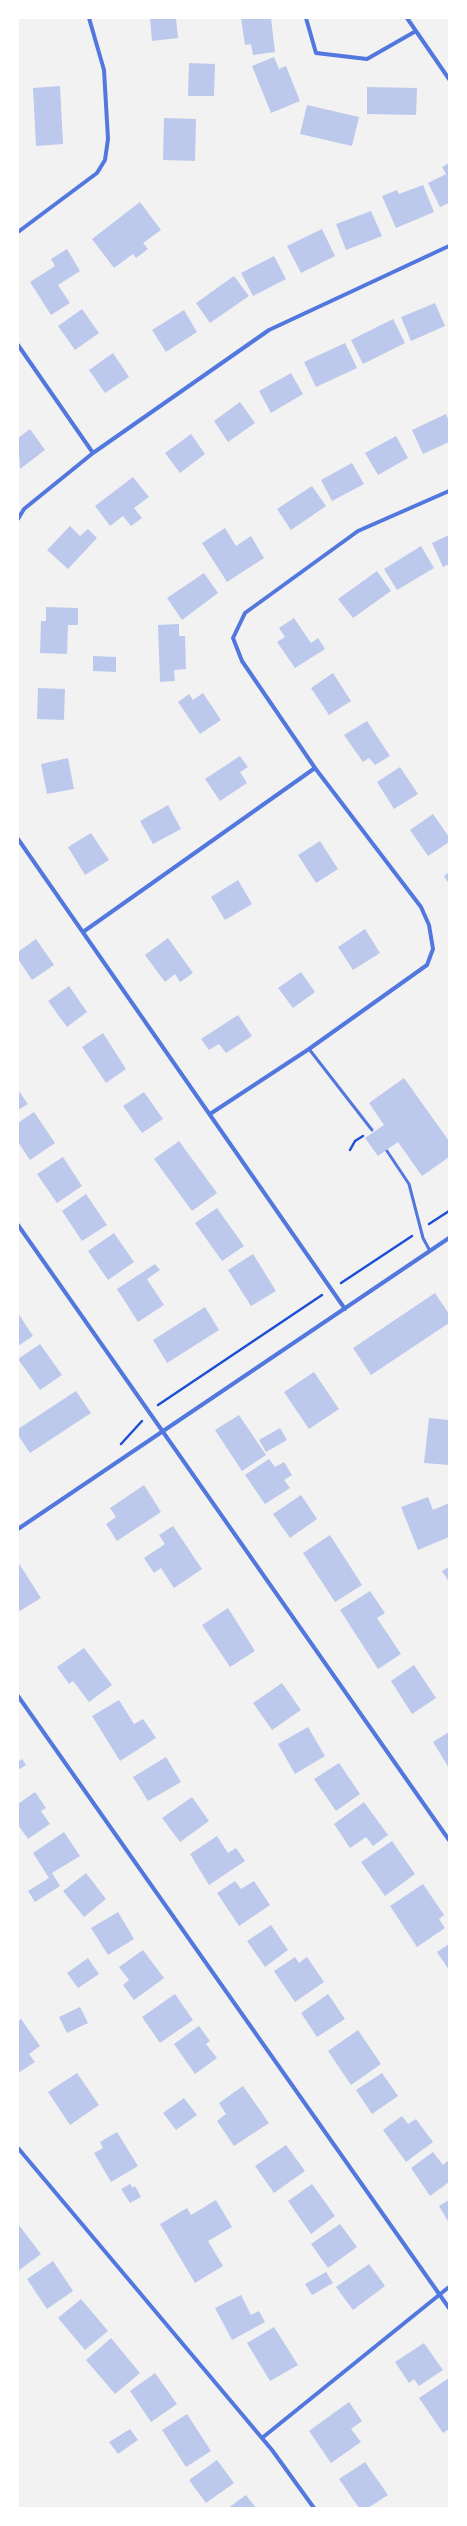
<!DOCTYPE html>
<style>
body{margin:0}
#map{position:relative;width:467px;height:2526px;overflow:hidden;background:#f2f2f2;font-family:"PT Sans",sans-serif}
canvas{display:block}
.frame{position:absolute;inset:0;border:19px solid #fff;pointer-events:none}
</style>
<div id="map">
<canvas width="467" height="2526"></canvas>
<div class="frame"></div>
</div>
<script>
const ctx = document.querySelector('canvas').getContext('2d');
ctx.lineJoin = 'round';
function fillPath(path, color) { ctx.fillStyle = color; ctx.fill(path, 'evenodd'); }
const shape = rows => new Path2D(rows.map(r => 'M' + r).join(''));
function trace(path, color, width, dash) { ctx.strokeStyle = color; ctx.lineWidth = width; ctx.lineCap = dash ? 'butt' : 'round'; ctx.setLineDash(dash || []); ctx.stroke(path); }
const building = shape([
 [150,18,176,18,178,38,152,41],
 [241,18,271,18,275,52,253,55,251,44,245,45],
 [274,57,279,69,286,66,300,101,271,113,252,66],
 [189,63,215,64,214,96,188,96],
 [60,86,63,144,36,146,33,88],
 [367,87,417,88,416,115,367,114],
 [307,105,359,117,352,146,300,134],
 [164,118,196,119,195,161,163,160],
 [449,163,449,203,440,207,428,183,446,174,442,167],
 [423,185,434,212,396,228,382,196,397,190,399,194],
 [140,202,161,230,143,243,148,249,136,258,133,254,114,268,92,239],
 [371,211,382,236,346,250,336,224],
 [322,229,335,256,301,273,287,246],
 [67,249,80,271,58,285,70,303,51,315,30,282,55,266,51,259],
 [274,256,286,279,253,296,241,273],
 [234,276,249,296,210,323,196,303],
 [435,303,445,326,411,341,401,317],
 [82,309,99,333,75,350,58,326],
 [184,310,197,332,166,352,152,330],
 [393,319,405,343,363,364,351,340],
 [345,343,357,368,316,387,304,362],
 [113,353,129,377,105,393,89,370],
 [291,373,303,394,271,413,259,391],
 [240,402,255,423,228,442,214,421],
 [446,414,449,421,449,442,423,454,412,430],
 [30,429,45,450,20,469,18,438],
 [191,434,205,454,180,473,165,453],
 [396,436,408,458,378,475,365,453],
 [352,463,364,484,332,501,321,480],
 [133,477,149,497,134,508,142,518,131,526,123,516,110,526,95,506],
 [312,486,326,506,291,530,277,509],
 [70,526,80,536,88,529,97,538,68,569,47,550],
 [225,528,236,546,251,536,264,558,227,582,202,543],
 [449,535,449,564,443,567,432,543],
 [421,546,434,568,397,590,384,569],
 [377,571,391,591,353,618,338,599],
 [204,573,218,593,182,620,167,598],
 [46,607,78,608,78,625,68,625,67,654,40,653,41,621,46,621],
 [294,618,311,643,318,638,325,649,295,668,277,642,285,637,279,628],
 [179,624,179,636,185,636,186,669,174,670,175,681,160,682,158,625],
 [93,656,116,657,116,672,93,671],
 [333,673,351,701,329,715,311,688],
 [38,688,65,689,64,720,37,719],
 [203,693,221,720,200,734,178,702,189,694,193,700],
 [367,721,390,756,375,765,369,758,363,762,344,735],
 [240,756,248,767,240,772,247,783,220,801,205,779],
 [68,758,74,789,47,794,41,764],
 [400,767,418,794,394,809,377,782],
 [168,805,181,829,153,844,140,821],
 [433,814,449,837,449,842,428,856,410,830],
 [91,833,109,860,85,875,68,847],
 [320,841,338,869,316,883,298,855],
 [449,872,449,884,444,876],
 [238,880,252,904,225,920,211,897],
 [365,929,380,953,353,970,338,947],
 [168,938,193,973,180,982,175,974,165,982,145,955],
 [36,939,54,965,32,980,18,959,18,952],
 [301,972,315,992,293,1008,278,988],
 [69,986,87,1012,67,1027,48,1001],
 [238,1015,252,1036,226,1053,219,1044,209,1050,201,1039],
 [103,1033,126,1069,106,1083,82,1047],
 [404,1078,449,1141,449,1157,422,1176,398,1142,378,1156,365,1138,384,1125,369,1103],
 [18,1090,28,1104,18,1110],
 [144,1092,163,1119,142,1133,123,1106],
 [34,1112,55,1143,30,1160,18,1142,18,1123],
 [179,1141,217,1193,192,1211,154,1159],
 [63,1157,82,1186,57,1203,37,1174],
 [86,1194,107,1225,82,1241,62,1211],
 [217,1208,244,1246,222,1261,195,1223],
 [114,1233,134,1262,108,1280,88,1251],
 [253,1254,276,1291,251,1306,228,1270],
 [155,1264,160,1270,147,1279,164,1305,138,1322,117,1289],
 [435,1293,449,1314,449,1323,371,1375,353,1348],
 [205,1307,219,1330,167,1363,153,1340],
 [18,1313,33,1336,18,1346],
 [40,1344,62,1375,40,1390,18,1359],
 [314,1372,339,1409,309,1429,284,1392],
 [76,1391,91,1413,30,1453,18,1435,18,1429],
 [239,1415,266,1455,242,1471,215,1430],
 [429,1418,449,1420,449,1465,424,1463],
 [280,1428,287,1440,266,1452,259,1440],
 [269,1459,275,1467,284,1462,292,1475,284,1480,290,1488,265,1504,245,1475],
 [144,1485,161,1512,117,1541,106,1524,116,1517,110,1508],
 [301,1495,317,1519,290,1538,273,1514],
 [428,1497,433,1510,449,1503,449,1537,418,1550,401,1507],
 [173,1526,202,1569,174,1588,161,1568,154,1573,144,1558,165,1544,159,1535],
 [330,1535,362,1585,335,1602,303,1553],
 [18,1562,41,1598,18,1612],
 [449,1567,449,1582,442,1571],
 [370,1591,385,1613,377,1618,401,1654,378,1669,340,1610],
 [228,1608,255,1651,230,1667,202,1625],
 [84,1648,112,1685,89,1702,73,1681,69,1684,57,1667],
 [414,1665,436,1698,412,1714,391,1681],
 [282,1683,301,1710,272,1730,253,1703],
 [119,1700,134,1724,143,1719,156,1738,120,1761,92,1716],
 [308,1727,325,1756,295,1774,278,1744],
 [449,1732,449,1768,433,1742],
 [166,1757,181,1782,148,1801,133,1777],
 [22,1759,26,1765,18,1770,18,1762],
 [339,1763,360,1794,336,1811,314,1779],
 [35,1792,46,1808,41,1811,50,1824,28,1839,18,1825,18,1804],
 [192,1797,209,1821,180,1842,162,1818],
 [364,1802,388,1835,373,1846,366,1837,350,1848,334,1824],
 [64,1832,80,1856,52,1873,60,1886,35,1902,28,1891,49,1878,33,1853],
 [217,1836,228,1853,236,1848,245,1861,209,1885,190,1854],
 [392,1841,415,1874,385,1896,361,1862],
 [86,1873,106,1899,84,1917,63,1891],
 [235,1881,241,1889,254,1881,270,1905,239,1926,217,1893],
 [423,1884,444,1915,439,1919,445,1928,417,1947,390,1906],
 [118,1912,134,1939,108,1955,91,1928],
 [271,1925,288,1950,265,1967,247,1941],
 [449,1944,449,1970,437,1952],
 [143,1950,164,1978,134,2000,123,1985,129,1980,119,1967],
 [295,1957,299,1963,307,1957,324,1982,295,2002,274,1971],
 [88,1958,99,1974,78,1988,67,1973],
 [175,1994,193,2020,160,2043,142,2017],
 [328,1994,345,2019,317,2037,301,2013],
 [80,2007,88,2023,67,2033,59,2017],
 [21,2019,40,2046,29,2054,35,2062,18,2073,18,2021],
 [199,2026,210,2041,206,2044,217,2058,195,2074,174,2044],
 [358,2030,381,2064,351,2085,328,2051],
 [77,2073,99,2105,70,2125,48,2092],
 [382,2073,398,2096,372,2114,356,2090],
 [243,2086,269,2123,234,2146,217,2121,226,2114,219,2103],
 [184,2098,197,2115,176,2130,163,2113],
 [402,2116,408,2124,416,2119,433,2142,406,2162,383,2130],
 [117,2132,138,2166,111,2182,94,2153,103,2148,100,2142],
 [286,2145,305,2171,274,2193,255,2166],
 [433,2152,443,2165,448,2161,449,2163,449,2182,430,2196,411,2168],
 [130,2184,133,2188,135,2186,141,2197,130,2203,121,2189],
 [312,2184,335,2216,311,2234,288,2201],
 [216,2200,232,2227,208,2241,223,2266,195,2283,160,2224,187,2208,191,2215],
 [449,2200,449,2223,439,2206],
 [18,2224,41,2254,18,2271],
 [340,2224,357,2247,328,2268,311,2244],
 [53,2261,73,2291,47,2309,27,2279],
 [369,2264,385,2286,353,2310,336,2287],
 [326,2272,333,2283,312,2295,305,2284],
 [241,2295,251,2315,259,2311,265,2322,232,2340,215,2308],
 [81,2299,108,2331,85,2350,58,2318],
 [274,2327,298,2365,270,2381,247,2343],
 [111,2338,140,2373,115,2394,86,2360],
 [424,2343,443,2370,419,2386,414,2379,409,2383,395,2362],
 [155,2373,177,2404,151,2422,130,2391],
 [449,2378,449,2429,443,2433,419,2398],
 [349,2402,362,2421,351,2429,361,2442,331,2463,309,2431],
 [187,2414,211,2451,186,2467,162,2430],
 [130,2429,138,2440,118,2454,109,2442],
 [217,2460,234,2483,206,2503,189,2480],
 [365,2462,388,2495,368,2508,359,2508,339,2479],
 [246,2495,256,2508,228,2508]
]);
const path = shape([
 [350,1150,355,1141,363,1136],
 [429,1224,449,1211],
 [341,1283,412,1236],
 [158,1405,322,1295],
 [121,1444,142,1421]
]);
const service = shape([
 [309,1049,372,1130],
 [387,1151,409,1184,423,1238,430,1251]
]);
const minor = shape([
 [306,18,316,53,367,59,416,31],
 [407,18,449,79],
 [18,232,97,173,105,160,108,139,104,70,89,18],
 [18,345,93,453],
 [18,519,24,509,93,453,269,330,449,246],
 [18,839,345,1309],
 [83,932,315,768],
 [210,1114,309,1049,427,965,433,949,429,925,421,907,315,768,242,661,233,638,245,613,358,531,449,491],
 [18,1225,449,1840],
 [18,1529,449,1238],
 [18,1696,449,2308],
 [18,2148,272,2450,314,2508],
 [262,2438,449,2287]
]);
fillPath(building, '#bdc9ec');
trace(path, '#1d4ed8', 2.5);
trace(service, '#5277de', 3);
trace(minor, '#5277de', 4);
</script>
